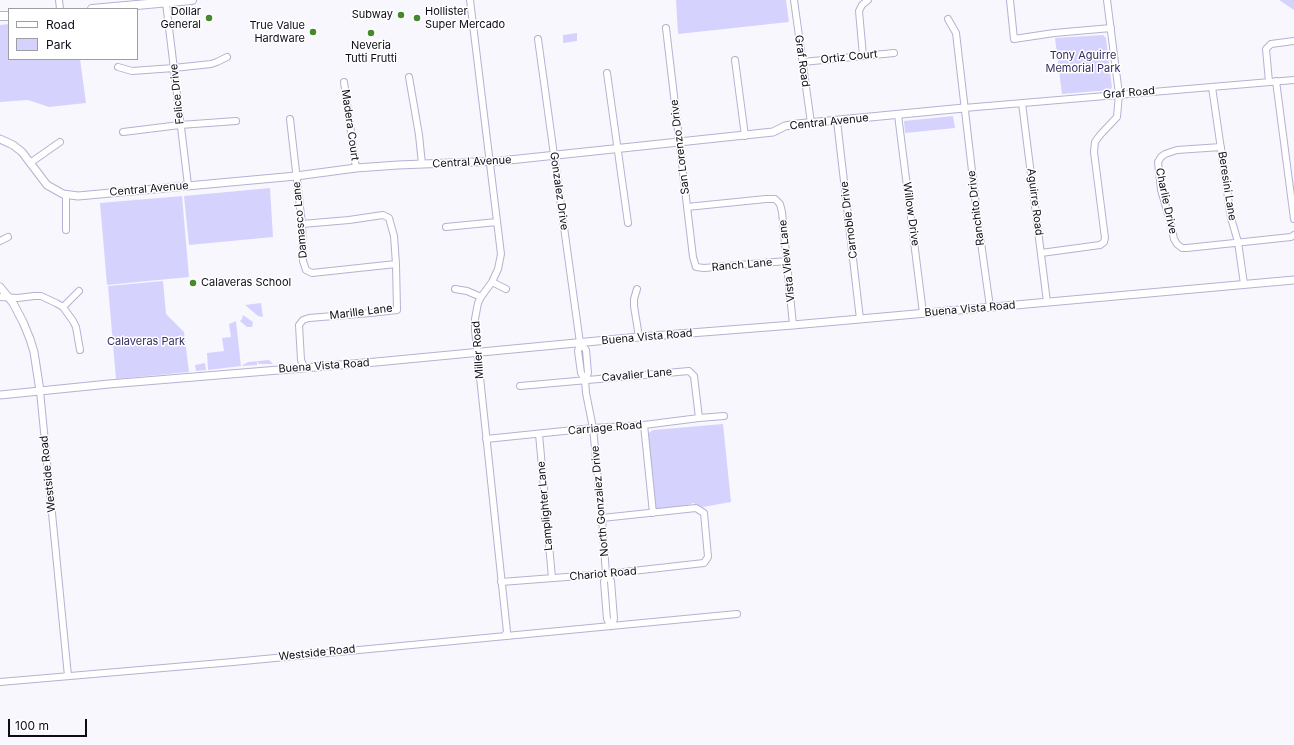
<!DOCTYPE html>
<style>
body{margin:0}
#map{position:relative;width:1294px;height:745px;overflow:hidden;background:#f8f7fe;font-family:Inter,sans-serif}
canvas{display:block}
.legend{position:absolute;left:8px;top:8px;width:130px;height:52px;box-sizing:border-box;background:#fff;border:1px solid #9e9ea2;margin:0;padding:5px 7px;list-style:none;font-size:12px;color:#0d0c17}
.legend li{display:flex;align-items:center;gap:8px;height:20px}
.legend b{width:20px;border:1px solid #9e9ea2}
.scale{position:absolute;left:8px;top:719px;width:79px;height:18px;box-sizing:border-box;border:2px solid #0d0c17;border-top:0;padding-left:5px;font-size:12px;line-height:14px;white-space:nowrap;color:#0d0c17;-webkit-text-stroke:3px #fff;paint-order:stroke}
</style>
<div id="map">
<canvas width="1294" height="745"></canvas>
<ul class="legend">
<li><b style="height:5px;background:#fff"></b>Road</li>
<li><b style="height:11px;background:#d5d3fe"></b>Park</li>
</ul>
<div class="scale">100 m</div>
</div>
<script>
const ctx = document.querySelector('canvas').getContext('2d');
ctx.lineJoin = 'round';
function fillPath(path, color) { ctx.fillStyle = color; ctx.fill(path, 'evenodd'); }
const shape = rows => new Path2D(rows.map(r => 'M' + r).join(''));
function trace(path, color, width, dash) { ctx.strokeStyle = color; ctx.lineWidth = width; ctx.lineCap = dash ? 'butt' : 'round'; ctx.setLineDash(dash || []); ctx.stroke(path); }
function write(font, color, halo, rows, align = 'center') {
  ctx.font = font + ' Inter,sans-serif'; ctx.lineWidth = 3; ctx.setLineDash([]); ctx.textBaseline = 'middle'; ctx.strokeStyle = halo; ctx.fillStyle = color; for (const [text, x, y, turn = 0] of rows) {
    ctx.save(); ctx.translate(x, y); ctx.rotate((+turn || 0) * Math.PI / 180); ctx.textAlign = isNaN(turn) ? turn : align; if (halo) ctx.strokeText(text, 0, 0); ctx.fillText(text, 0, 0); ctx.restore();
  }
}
const green = shape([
 [676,0,786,0,789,22,678,34],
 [1279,0,1294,0,1294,10],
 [9,24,9,59,80,59,86,103,49,107,28,100,0,102,0,25],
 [577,33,577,41,563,43,563,35],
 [1103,35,1106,38,1107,47,1112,87,1110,90,1062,94,1055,38],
 [953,116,955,128,905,133,904,121],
 [270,188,273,237,189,245,184,196],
 [182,196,189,277,107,285,100,203],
 [163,281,166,314,184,332,189,372,116,379,108,286],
 [261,303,263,317,258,316,245,305],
 [243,315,253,322,252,327,247,327,240,321,242,319],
 [236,321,241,366,208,370,207,353,224,351,222,338,231,337,229,324],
 [269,360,273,364,259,364,257,361,257,365,241,366,248,362],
 [205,363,206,370,196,371,195,365],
 [723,424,731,502,703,507,693,503,681,508,655,511,647,434,653,430]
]);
const minor = shape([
 [59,0,60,9],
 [470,0,501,254,498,269,492,282,481,297,478,303,475,319,475,330,507,632,505,635],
 [794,0,811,123],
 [1010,0,1014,39,1054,33,1111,28],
 [166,3,188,185],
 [948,19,956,33,977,214,990,307],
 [666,28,693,257,696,267,704,268,787,261],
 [538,39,580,343,578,351,581,373,585,380,588,373,586,350,580,343],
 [863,56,859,11,862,5,868,0],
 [735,60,745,136],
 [803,62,894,53],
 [118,67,132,71,174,68,211,64,217,62,227,57],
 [607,73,628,223],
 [409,77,419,135,422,164],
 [1276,81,1294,219],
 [344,82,356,168],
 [1269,82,1266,49,1271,44,1294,41],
 [1212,87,1231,218,1238,242,1244,284],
 [1022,103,1047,302],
 [964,108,1294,80],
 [898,115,923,313],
 [290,119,302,224,303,261,306,270,312,273,396,264],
 [837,121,860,319],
 [123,132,180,125,236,121],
 [1221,147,1177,150,1165,154,1161,157,1158,162,1161,190,1171,224,1174,239,1177,244,1182,248,1187,248,1291,237,1294,235],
 [30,163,60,142],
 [66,195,66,230],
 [687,207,766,199,775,199,780,204,782,212,793,325],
 [302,224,349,220,383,215,389,218,394,236,396,264,397,310,371,313,309,318,303,320,299,325,301,360,304,367],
 [446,227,497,222],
 [0,241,8,237],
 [1041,253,1100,245,1104,242,1105,238,1094,152,1095,142,1100,135,1117,117,1119,94,1107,0],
 [492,282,506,289],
 [455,289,467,291,481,297],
 [637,289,634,299,634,306,639,337],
 [0,297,18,298,34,296,41,296,56,303,63,307,73,321,76,327,80,350],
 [63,307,79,291],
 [585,380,586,393,593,428,602,518,606,574],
 [520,386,689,371,694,376,699,418],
 [40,391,68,676],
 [644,425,653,513],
 [539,434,552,578],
 [486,439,593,428,644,425,699,418,724,416],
 [606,574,611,581,614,619,611,626,607,619,604,582,606,574],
 [501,582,606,574,704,563,708,557,704,513,696,508,602,518],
 [0,682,233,662,737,614]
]);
const tertiary = shape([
 [0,139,13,145,22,152,47,185,63,194,78,196,296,176,356,168,398,165,500,161,773,132,785,126,797,124,964,108],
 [0,287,13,303,23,322,30,339,34,352,40,391],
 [0,395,109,384,376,362,639,337,793,325,1294,280]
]);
const secondary = shape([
 [92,9,192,0],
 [0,16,9,16]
]);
const markers = [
 [401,15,4,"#46882a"],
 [209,18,4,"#46882a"],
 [417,18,4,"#46882a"],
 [313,32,4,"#46882a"],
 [371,33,4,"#46882a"],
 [193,283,4,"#46882a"]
];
const poiNames = [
 ["Dollar",201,12],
 ["General",201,25],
 ["Hollister",425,12,"left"],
 ["Super Mercado",425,25,"left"],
 ["Subway",393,15],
 ["True Value",305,26],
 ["Hardware",305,39],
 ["Neveria",371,46,"center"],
 ["Tutti Frutti",371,59,"center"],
 ["Calaveras School",201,283,"left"]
];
const parkNames = [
 ["Tony Aguirre",1083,56],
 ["Memorial Park",1083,69],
 ["Calaveras Park",146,342]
];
const streetNames = [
 ["Ortiz Court",849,57,-6],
 ["Graf Road",802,61,82],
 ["Graf Road",1129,93,-5],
 ["Felice Drive",177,94,-96],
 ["Central Avenue",829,122,-6],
 ["Madera Court",350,125,82],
 ["San Lorenzo Drive",680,147,-97],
 ["Central Avenue",472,162,-3],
 ["Beresini Lane",1227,186,81],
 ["Central Avenue",149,189,-5],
 ["Gonzalez Drive",559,191,82],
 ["Charlie Drive",1166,201,78],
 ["Aguirre Road",1035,202,83],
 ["Ranchito Drive",976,208,-97],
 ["Willow Drive",911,214,82],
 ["Damasco Lane",300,220,-95],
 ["Carnoble Drive",849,220,-97],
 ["Vista View Lane",787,261,-96],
 ["Ranch Lane",742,265,-5],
 ["Buena Vista Road",970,309,-5],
 ["Marille Lane",361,312,-7],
 ["Buena Vista Road",647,337,-5],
 ["Miller Road",478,350,-94],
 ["Buena Vista Road",324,366,-4],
 ["Cavalier Lane",637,375,-5],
 ["Carriage Road",605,428,-5],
 ["Westside Road",48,474,-96],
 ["North Gonzalez Drive",600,501,-95],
 ["Lamplighter Lane",545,506,-95],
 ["Chariot Road",603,574,-5],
 ["Westside Road",317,653,-6]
];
fillPath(green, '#d5d3fe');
trace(minor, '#b4b2d3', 8);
trace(tertiary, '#b4b2d3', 9);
trace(secondary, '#b4b2d3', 10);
trace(minor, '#fff', 6);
trace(tertiary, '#fff', 7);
trace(secondary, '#fff', 8);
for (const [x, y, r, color] of markers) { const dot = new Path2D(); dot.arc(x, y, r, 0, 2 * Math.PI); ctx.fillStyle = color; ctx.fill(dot); trace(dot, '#fff', 1.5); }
write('11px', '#0d0c17', '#fff', poiNames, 'right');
write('11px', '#342c62', '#fff', parkNames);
write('11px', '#0d0c17', '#fff', streetNames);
</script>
